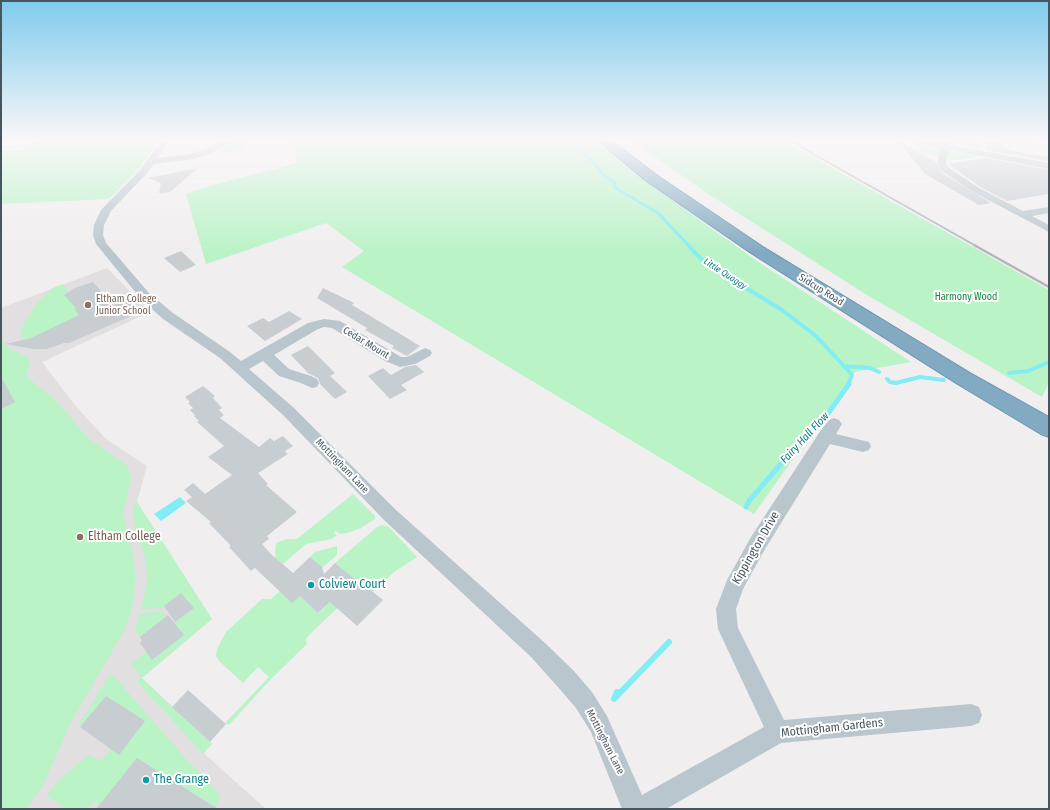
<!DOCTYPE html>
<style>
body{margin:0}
#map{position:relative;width:1050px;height:810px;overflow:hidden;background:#f1eeef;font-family:"Fira Sans Condensed",sans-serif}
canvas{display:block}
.frame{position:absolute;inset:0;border:2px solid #45565e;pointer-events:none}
</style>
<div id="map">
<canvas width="1050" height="810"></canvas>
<div class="frame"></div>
</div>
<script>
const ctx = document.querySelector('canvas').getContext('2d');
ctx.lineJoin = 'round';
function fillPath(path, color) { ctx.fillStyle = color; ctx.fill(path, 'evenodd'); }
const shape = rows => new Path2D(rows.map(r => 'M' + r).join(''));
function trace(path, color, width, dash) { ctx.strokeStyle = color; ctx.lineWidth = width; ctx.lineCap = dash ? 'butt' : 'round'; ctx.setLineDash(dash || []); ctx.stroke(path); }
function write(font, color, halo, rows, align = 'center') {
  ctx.font = font + ' "Fira Sans Condensed",sans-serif'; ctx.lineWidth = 4; ctx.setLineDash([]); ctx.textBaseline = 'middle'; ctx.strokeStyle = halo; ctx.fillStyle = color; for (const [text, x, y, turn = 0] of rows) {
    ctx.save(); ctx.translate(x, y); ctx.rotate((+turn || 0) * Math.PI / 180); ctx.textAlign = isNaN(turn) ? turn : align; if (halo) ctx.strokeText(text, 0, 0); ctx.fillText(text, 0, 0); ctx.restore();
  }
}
const education = shape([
 [107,268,150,312,42,362,74,404,106,439,147,466,137,502,212,619,137,682,199,749,266,809,1,809,1,308]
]);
const green = shape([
 [40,139,160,139,138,170,109,199,1,204,1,151,19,151],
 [235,139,248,139,241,150,227,153,218,150],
 [291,139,592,139,635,174,754,259,911,362,855,372,754,514,342,267,364,251,326,223,206,264,186,194,202,188,297,163,294,143,289,141],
 [630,139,781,139,1049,290,1049,382,1042,397,867,295,705,192],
 [954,139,976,139,980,144,979,151,971,150,971,147,955,144,954,146,952,146],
 [999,139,1029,139,1040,146,1004,143],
 [913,143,940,149,938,157,932,156,912,145],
 [949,151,977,156,977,157,955,160,948,159],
 [63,284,69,292,64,295,78,307,74,309,80,316,36,337,24,340,20,331,37,303,53,288],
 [1,337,6,346,28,358,30,362,26,375,33,382,56,401,88,438,127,466,131,479,123,514,134,560,135,583,132,608,125,629,72,720,43,785,26,809,1,809],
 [353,494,375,516,375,519,361,528,347,533,341,534,335,531,334,533,337,535,332,539,306,544,283,564,280,562,264,576,258,571,275,557,276,543,286,539,297,539],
 [137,502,212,619,142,678,212,744,203,754,137,682,142,678,131,664,146,652,153,660,183,635,175,623,194,608,181,593,162,608,141,609,147,584,146,560,133,519,133,505],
 [382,525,389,527,417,557,394,572,373,592,363,584,311,633,306,639,307,644,271,679,229,725,225,723,269,677,258,667,243,683,220,662,216,656,217,649,226,632,262,599,271,599,280,591,300,596,319,613,354,579,335,563,377,527],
 [337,546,337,555,322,568,310,557,315,552],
 [163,612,169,620,141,637,135,630,140,613],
 [111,673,186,759,221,796,215,807,137,758,100,805,94,801,87,809,66,809,47,795,58,781,89,755,100,761,111,749,119,754,145,721,106,697,80,727,78,726]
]);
const water = shape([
 [180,497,186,503,161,521,154,514]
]);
const streamFar3 = shape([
 [568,139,596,165,600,172,615,183,614,187,658,213,689,246]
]);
const streamFar2 = shape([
 [688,245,705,263,782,310,816,336,844,366,870,368,879,372],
 [844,366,852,375,848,385],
 [1009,373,1028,371,1049,362],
 [887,379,890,382,896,383,920,377,944,380]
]);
const streamFar1 = shape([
 [746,507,749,501,780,465,822,422,849,384]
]);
const stream = shape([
 [617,692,614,699,669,642]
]);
const building = shape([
 [900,141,936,162,942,173,991,203,979,205,925,174,899,142],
 [987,141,1001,142,1010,150,1024,153,1024,155,1049,156,1049,161,986,150],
 [986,158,1049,170,1049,194,1007,201,982,188,948,164],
 [198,168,170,192,159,193,161,183,148,178],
 [181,251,196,265,180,272,164,258],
 [93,282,114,305,128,299,140,312,69,343,64,343,47,349,33,349,5,344,31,338,79,315,74,309,76,308,64,295,75,288],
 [323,288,354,303,352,305,420,346,407,356,392,348,394,346,365,330,367,328,317,298],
 [289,311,302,319,265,341,247,326,263,318,269,322],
 [308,346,335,373,330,376,347,392,335,399,320,384,318,378,308,373,291,355],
 [416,365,424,372,401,385,407,390,390,399,368,376,383,368,391,375,405,367],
 [1,377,15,402,1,409],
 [203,386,215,396,213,398,222,408,219,410,224,415,220,418,259,447,270,438,274,441,283,436,293,446,285,451,288,454,258,473,268,484,266,485,297,512,267,536,269,539,262,544,272,555,293,573,310,557,322,567,324,574,335,563,362,585,363,584,383,600,357,626,330,602,318,613,300,596,292,603,255,568,251,571,229,547,231,546,209,523,211,522,186,501,192,497,184,490,193,483,205,494,232,475,208,457,224,446,197,422,199,421,194,416,195,415,190,410,193,408,188,403,190,402,185,397],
 [181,593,194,608,175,622,164,606],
 [168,615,184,635,152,660,140,643,142,641,140,637],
 [188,690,226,724,210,742,172,707],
 [106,696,145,721,119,755,80,727],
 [137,758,218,809,96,809]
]);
const minor = shape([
 [162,139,170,139,158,158,190,154,208,148,223,139,233,139,214,152,194,159,154,164,147,173,111,211,104,225,103,235,106,243,149,293,173,313,230,352,241,361,308,323,324,319,340,321,401,357,407,357,425,348,430,350,432,353,430,356,415,364,400,367,385,361,332,328,324,327,318,329,274,355,289,369,311,376,317,379,319,383,317,387,312,388,301,383,279,376,263,361,249,369,294,408,396,510,545,643,573,670,592,692,607,716,642,795,764,727,718,629,716,609,727,580,751,537,819,433,829,420,834,418,839,420,842,424,836,434,869,442,871,446,869,450,863,452,830,444,765,549,743,589,736,609,738,628,784,720,971,704,979,707,982,715,979,723,971,726,781,743,666,809,622,809,591,732,576,708,557,686,531,657,384,520,284,416,220,358,163,319,141,299,96,244,93,235,94,225,101,210,141,169,162,139],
 [900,139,919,139,942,143,943,139,951,139,950,145,1049,163,1049,169,949,150,946,164,949,168,981,189,1023,211,1049,207,1049,213,1032,216,1049,225,1049,232,975,193,943,172,937,164,940,148,900,139]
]);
const highway = shape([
 [596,139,610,139,655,174,763,247,970,373,1049,417,1049,437,1041,434,956,383,751,253,645,180,596,139]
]);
const railFar1 = shape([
 [787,139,976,246]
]);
const rail = shape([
 [974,245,1049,287]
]);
const markers = [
 [88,305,4,"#8d6e63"],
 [80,537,4,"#8d6e63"],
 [311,585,4,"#0f9aa8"],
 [146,780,4,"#0f9aa8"]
];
const farWaternames = [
 ["Little Quaggy",725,274,33]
];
const streetNames = [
 ["Sidcup Road",821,290,32],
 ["Cedar Mount",366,343,31],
 ["Mottingham Lane",342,466,46],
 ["Mottingham Lane",605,742,63]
];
const parkNames = [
 ["Harmony Wood",966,297]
];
const educationNames = [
 ["Eltham College",96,299],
 ["Junior School",96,311]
];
const waterNames = [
 ["Fairy Hall Flow",805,438,-47]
];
const nearEducationnames = [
 ["Eltham College",88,537]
];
const nearStreetnames = [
 ["Kippington Drive",756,548,-60],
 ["Mottingham Gardens",832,728,-6]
];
const nearCulturenames = [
 ["Colview Court",319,585],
 ["The Grange",154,780]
];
fillPath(education, '#e2dfe1');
fillPath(green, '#b9f3c6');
fillPath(water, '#82edf4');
trace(streamFar3, '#82edf4', 3);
trace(streamFar2, '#82edf4', 4);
trace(streamFar1, '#82edf4', 5);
trace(stream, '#82edf4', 6);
fillPath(building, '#c8cdd2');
trace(highway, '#6d95ae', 2);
fillPath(minor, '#b9c6cd');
fillPath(highway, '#82aac2');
trace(railFar1, '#b0b5ba', 2);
trace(rail, '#b0b5ba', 2.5);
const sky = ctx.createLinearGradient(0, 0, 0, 253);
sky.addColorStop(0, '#7fcbed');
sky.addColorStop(0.55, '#f9f7f8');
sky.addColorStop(1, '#f9f7f800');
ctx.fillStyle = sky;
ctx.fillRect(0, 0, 1050, 253);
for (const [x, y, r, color] of markers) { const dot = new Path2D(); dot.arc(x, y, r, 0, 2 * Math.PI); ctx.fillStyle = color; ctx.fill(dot); trace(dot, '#fff', 1.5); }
write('italic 9px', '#057c84', '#fff', farWaternames);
write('10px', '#45565e', '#fff', streetNames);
write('10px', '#0e8638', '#fff', parkNames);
write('10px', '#785e54', '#fff', educationNames, 'left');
write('italic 11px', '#057c84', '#fff', waterNames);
write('12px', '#785e54', '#fff', nearEducationnames, 'left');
write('12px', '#45565e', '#fff', nearStreetnames);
write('12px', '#0d838f', '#fff', nearCulturenames, 'left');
</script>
